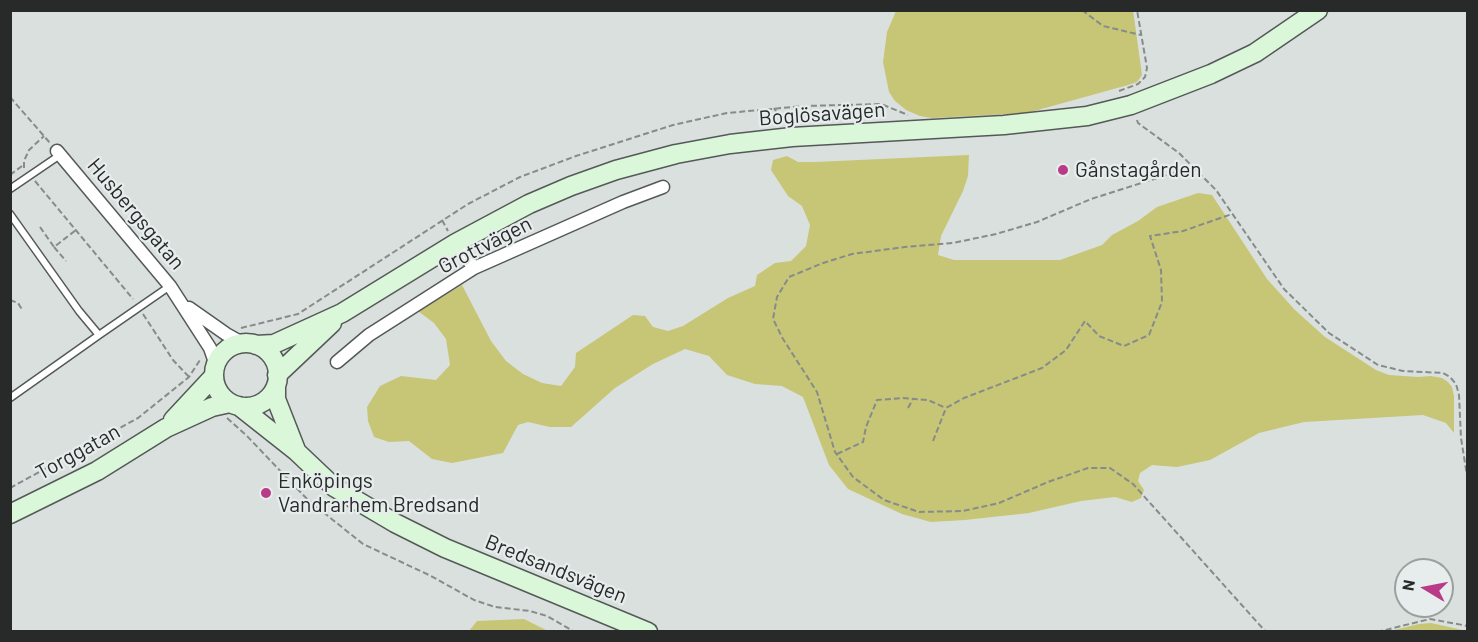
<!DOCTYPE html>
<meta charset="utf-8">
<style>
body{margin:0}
#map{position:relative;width:1478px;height:642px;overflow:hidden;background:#dae0de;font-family:Barlow,sans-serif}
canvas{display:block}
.frame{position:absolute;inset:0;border:12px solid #282a2a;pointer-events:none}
.north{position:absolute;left:1394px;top:558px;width:60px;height:60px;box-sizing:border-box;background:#e7edec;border:2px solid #9b9f9e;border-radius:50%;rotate:280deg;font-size:16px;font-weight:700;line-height:24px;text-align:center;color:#282a2a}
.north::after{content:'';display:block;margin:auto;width:21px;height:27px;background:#b93b88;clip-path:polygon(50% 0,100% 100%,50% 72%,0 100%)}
</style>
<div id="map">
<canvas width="1478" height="642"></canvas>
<div class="frame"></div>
<div class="north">N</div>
</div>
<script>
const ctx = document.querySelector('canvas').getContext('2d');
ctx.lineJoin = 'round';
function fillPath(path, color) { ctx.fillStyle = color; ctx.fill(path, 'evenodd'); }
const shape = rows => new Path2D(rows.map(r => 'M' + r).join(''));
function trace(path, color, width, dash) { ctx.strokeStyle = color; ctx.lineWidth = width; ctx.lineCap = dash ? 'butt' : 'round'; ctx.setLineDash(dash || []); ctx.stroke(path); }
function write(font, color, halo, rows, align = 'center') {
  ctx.font = font + ' Barlow,sans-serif'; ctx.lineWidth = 4.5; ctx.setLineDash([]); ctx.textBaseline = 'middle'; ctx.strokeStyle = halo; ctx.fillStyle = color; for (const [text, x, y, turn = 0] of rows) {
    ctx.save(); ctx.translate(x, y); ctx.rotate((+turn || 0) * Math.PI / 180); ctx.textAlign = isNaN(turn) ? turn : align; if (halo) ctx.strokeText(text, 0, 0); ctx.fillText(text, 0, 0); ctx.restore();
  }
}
const green = shape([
 [1133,10,1142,75,1137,82,1128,85,1027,113,932,118,920,116,906,110,895,101,889,92,883,62,887,32,896,11],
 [969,155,968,176,963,191,941,236,938,255,954,260,1060,260,1102,245,1112,235,1138,221,1157,207,1198,193,1212,195,1267,279,1295,310,1325,337,1376,370,1389,375,1418,377,1431,376,1442,378,1448,382,1452,387,1454,396,1454,433,1446,423,1423,415,1304,422,1259,433,1210,460,1177,467,1152,465,1140,473,1138,481,1144,490,1141,498,1132,502,1115,497,1081,501,1029,513,965,520,931,522,902,514,848,489,829,465,803,397,782,386,755,384,727,375,709,356,685,349,653,364,615,388,571,427,550,427,528,422,518,425,503,453,452,463,432,459,409,441,389,442,374,437,368,421,367,407,380,386,401,376,436,380,450,365,446,339,434,323,418,311,462,285,491,341,506,361,523,374,542,383,561,386,575,367,576,353,633,315,645,316,653,327,668,331,683,326,728,298,755,286,757,275,775,263,791,261,806,246,810,225,802,206,788,196,771,170,773,160,787,156,798,162,815,162],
 [524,619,548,631,469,631,477,621],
 [1431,623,1467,631,1390,631,1419,624]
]);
const path = shape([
 [1082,10,1103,26,1141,35],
 [1119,91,1138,84,1145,77,1147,68,1137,10],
 [10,97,50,143],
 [774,108,783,123],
 [1137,120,1138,123,1179,153,1216,190,1284,289,1329,333,1378,365,1403,371,1443,373,1450,377,1456,384,1459,395,1461,438,1468,482],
 [1192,167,1091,199,1037,222,996,234,953,243,905,247,852,254,823,263,789,277,777,297,773,319,783,339,817,392,835,452,853,477,884,500,919,512,963,511,999,503,1048,482,1088,468,1110,468,1133,484,1266,632],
 [24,168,24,161,29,150,44,136],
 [10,175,22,166],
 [35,181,133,299],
 [442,220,448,231],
 [40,227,54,247,76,230],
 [54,247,66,261],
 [10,300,18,303,23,311],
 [143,314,173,360,189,377],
 [241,328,298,314,468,204,520,177,576,156,673,125,727,113,804,106,881,104,908,115],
 [908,408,913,399],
 [227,418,247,436,308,500,363,544,431,576,474,600,495,607,530,611,547,616,575,632],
 [933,441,946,408,964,398,1042,368,1066,350,1085,321,1099,336,1124,346,1149,335,1162,302,1161,270,1150,236,1183,231,1232,214],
 [837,454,863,442,866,427,877,400,903,398,928,400,946,408],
 [10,488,138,418,189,377,200,360],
 [1377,632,1430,619,1468,626]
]);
const lane = shape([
 [10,189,60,155],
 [10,214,79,311,99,335,170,286],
 [10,398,99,335]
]);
const street = shape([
 [57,151,170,286,210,348,216,365],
 [456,243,474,268],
 [189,308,226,334,244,344],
 [337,362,369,335,474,268,623,202,663,187]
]);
const secondary = shape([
 '214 375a32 32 0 1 1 64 0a32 32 0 1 1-64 0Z',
 [256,345,274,344,342,313,456,243,529,204,571,186,616,170,676,154,730,144,792,137,1004,125,1087,116,1131,105,1211,74,1255,53,1318,10],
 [277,375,332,323],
 [276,386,276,399,296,450],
 [239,406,296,451,334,487,395,523,445,548,648,632],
 [173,420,214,376],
 [10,514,97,471,166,428,212,407,230,403]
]);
const markers = [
 [1063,170,6,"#b93b88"],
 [266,493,6,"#b93b88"]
];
const streetNames = [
 ["Boglösavägen",822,114,-4],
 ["Husbergsgatan",136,214,50],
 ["Grottvägen",485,245,-27],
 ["Torggatan",78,452,-29],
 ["Bredsandsvägen",556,569,22]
];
const poiNames = [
 ["Gånstagården",1075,170],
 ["Enköpings",278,481],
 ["Vandrarhem Bredsand",278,505]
];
fillPath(green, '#c6c676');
trace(lane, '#545958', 9);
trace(street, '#545958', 15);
trace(secondary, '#545958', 21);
trace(path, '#878b8a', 2, [6, 3]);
trace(lane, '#fff', 6);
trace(street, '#fff', 12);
trace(secondary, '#daf8d9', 18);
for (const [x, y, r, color] of markers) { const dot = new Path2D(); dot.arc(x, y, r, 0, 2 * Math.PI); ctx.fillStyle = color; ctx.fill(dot); trace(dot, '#e7edec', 2); }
write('21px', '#282a2a', '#e7edec', streetNames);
write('21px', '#282a2a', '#e7edec', poiNames, 'left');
</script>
